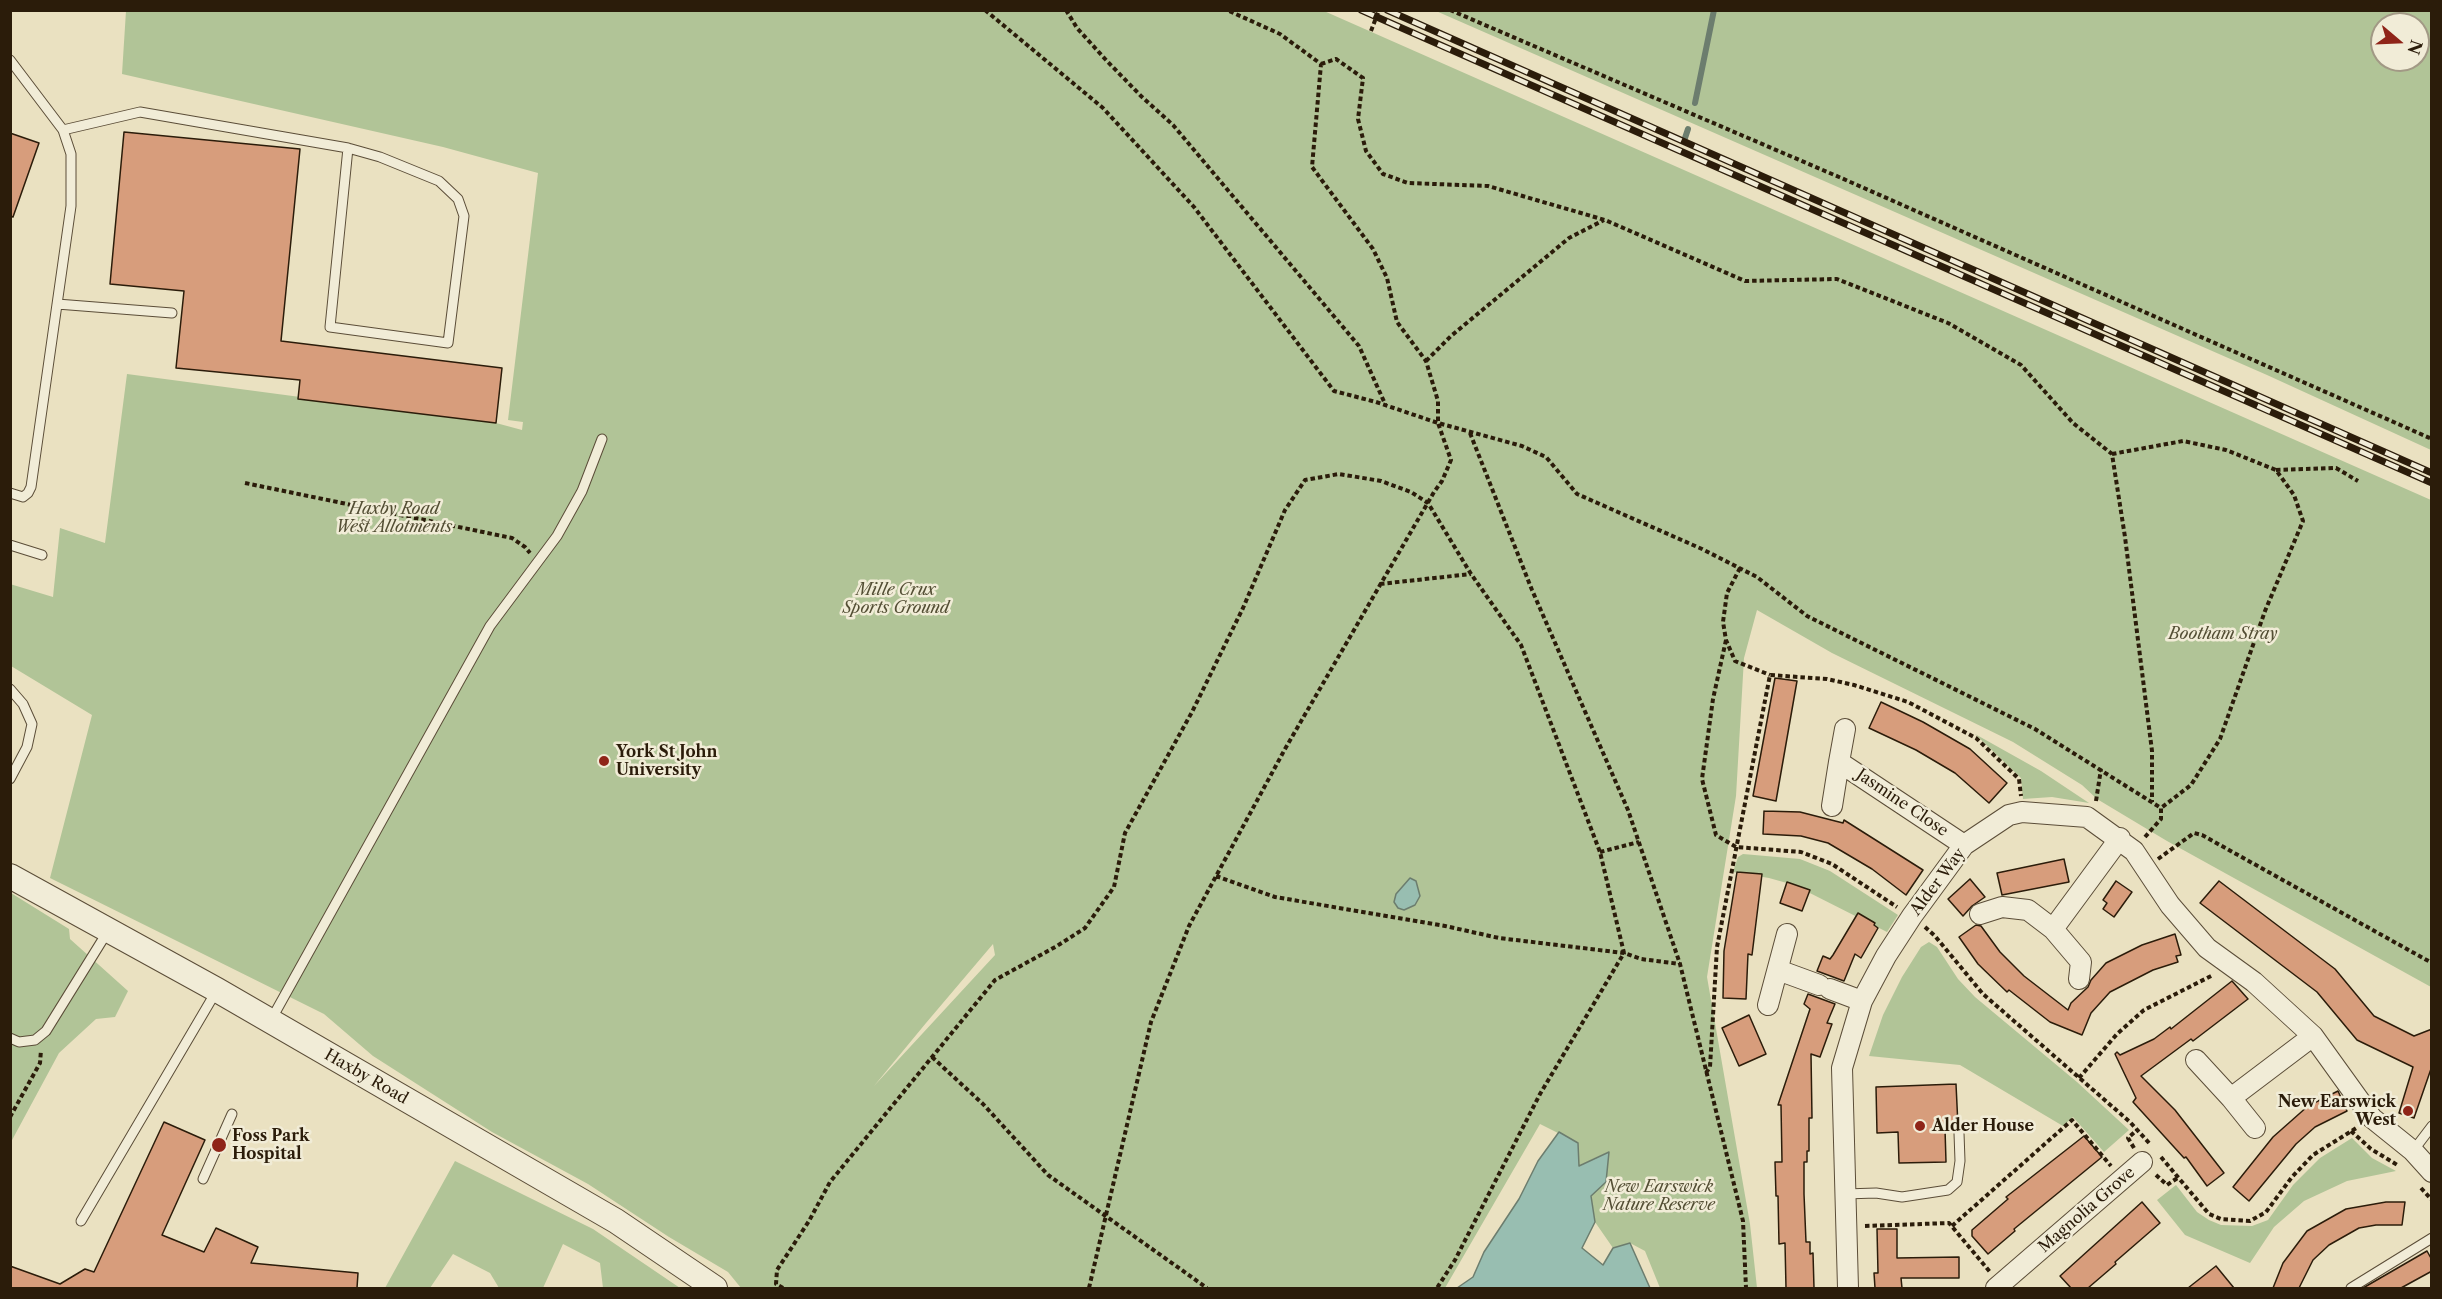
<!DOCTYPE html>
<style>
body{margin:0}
#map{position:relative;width:2442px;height:1299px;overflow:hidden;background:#eae1c1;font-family:"Libre Caslon Text",serif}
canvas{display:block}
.frame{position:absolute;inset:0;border:12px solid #2b1c0a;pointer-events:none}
.north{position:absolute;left:2370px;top:12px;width:60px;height:60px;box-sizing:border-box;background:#f1ecd7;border:2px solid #a29985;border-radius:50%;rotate:109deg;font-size:16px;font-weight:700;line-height:24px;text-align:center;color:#2b1c0a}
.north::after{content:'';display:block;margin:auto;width:21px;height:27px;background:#8f2418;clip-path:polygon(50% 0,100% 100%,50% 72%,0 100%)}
</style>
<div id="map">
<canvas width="2442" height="1299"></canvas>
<div class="frame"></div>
<div class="north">N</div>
</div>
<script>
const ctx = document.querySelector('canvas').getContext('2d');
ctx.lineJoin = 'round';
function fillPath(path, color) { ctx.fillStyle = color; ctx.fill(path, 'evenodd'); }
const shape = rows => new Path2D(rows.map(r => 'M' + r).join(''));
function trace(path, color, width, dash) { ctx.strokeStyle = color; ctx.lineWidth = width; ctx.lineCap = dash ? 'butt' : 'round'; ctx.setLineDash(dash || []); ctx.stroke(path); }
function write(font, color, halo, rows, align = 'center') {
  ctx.font = font + ' "Libre Caslon Text",serif'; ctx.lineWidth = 5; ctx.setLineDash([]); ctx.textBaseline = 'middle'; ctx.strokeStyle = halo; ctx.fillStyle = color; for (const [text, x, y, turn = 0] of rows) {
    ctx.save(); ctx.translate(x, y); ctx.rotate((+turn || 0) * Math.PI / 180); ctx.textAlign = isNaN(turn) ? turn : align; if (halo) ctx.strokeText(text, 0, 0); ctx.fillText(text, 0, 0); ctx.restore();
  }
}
const green = shape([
 [126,11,1324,11,2431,500,2431,987,2167,841,2097,799,2082,785,2013,742,1832,653,1757,610,1744,658,1736,796,1707,977,1750,1224,1757,1288,1660,1288,1645,1251,1630,1243,1613,1248,1595,1222,1591,1196,1608,1152,1578,1166,1578,1143,1540,1124,1445,1288,741,1288,728,1272,669,1237,588,1184,492,1132,373,1056,324,1014,50,878,92,715,11,666,10,584,53,597,60,528,105,543,127,374,496,423,522,430,523,422,508,420,538,173,443,147,122,74],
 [993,944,995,955,874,1086,926,1023],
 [1436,11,2431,11,2431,450,2267,375],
 [2382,24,2418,24,2418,60,2382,60],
 [1975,734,2041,771,2089,803,2052,797,2023,799,2021,778],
 [1743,854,1800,859,1830,871,1898,915,1887,932,1794,885,1769,878,1733,872,1738,857],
 [11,893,69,929,70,939,128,991,115,1017,96,1019,59,1053,11,1142],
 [1929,942,1937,947,1958,979,1975,997,2077,1082,2129,1130,2104,1152,2073,1117,2063,1126,1960,1065,1869,1056,1883,1015,1902,977,1921,947],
 [2352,1138,2372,1158,2396,1171,2347,1181,2304,1201,2274,1227,2250,1263,2185,1235,2157,1200,2176,1185,2197,1212,2209,1220,2221,1225,2252,1226,2268,1220,2293,1185,2320,1158],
 [455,1161,593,1229,680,1288,603,1288,600,1263,563,1244,543,1288,499,1288,490,1273,453,1254,430,1288,385,1288]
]);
const water = shape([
 [1410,878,1416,881,1420,896,1415,905,1404,910,1398,908,1394,902,1396,894,1410,878],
 [1559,1132,1578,1143,1579,1166,1609,1152,1606,1182,1591,1196,1595,1222,1582,1248,1603,1265,1613,1248,1630,1243,1650,1288,1457,1288,1473,1277,1484,1252,1519,1199,1538,1161,1559,1132]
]);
const stream = shape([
 [1695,103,1714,10],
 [1685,138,1688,129]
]);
const building = shape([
 [124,132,300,149,281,341,502,368,496,423,298,399,300,380,176,368,184,291,110,284,124,132],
 [10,133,39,143,13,217,10,216,10,133],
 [1775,678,1797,681,1776,801,1753,796,1775,678],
 [1881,702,1923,722,1970,749,2007,783,1989,803,1955,773,1916,750,1869,728,1881,702],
 [1764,811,1800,812,1843,823,1844,820,1923,870,1906,895,1872,869,1828,843,1801,836,1763,834,1764,811],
 [2064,859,2069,882,2002,895,1997,873,2064,859],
 [1737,872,1762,874,1752,955,1748,954,1746,999,1723,998,1724,951,1737,872],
 [1970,879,1985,897,1972,906,1963,916,1948,899,1970,879],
 [2116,881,2132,892,2114,917,2103,909,2107,903,2103,900,2116,881],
 [2219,881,2335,969,2374,1016,2414,1036,2432,1029,2432,1066,2414,1118,2399,1113,2413,1067,2357,1040,2317,992,2200,903,2219,881],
 [1787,882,1810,890,1802,911,1780,903,1787,882],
 [1858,913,1875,923,1874,925,1878,928,1861,958,1855,954,1844,981,1817,971,1823,956,1830,959,1833,955,1858,913],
 [1976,925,1981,926,2000,952,2024,976,2068,1010,2071,1003,2088,987,2091,980,2106,963,2142,945,2175,934,2181,955,2176,956,2178,962,2153,970,2110,992,2091,1013,2082,1035,2050,1022,2009,990,2007,992,1978,964,1959,937,1976,925],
 [2232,981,2248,999,2193,1041,2191,1039,2141,1076,2175,1110,2224,1173,2207,1186,2186,1157,2184,1158,2133,1102,2136,1098,2115,1054,2117,1052,2120,1055,2154,1039,2170,1027,2171,1029,2232,981],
 [1808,994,1835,1004,1827,1023,1832,1024,1820,1057,1811,1054,1812,1118,1809,1118,1809,1151,1807,1151,1807,1162,1804,1162,1804,1194,1806,1242,1810,1242,1810,1254,1813,1253,1814,1288,1786,1288,1785,1243,1779,1244,1778,1196,1776,1196,1775,1162,1782,1162,1781,1105,1778,1105,1810,1009,1804,1004,1808,994],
 [1749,1015,1766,1054,1739,1066,1722,1028,1749,1015],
 [1956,1084,1958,1126,1945,1129,1946,1162,1899,1163,1898,1132,1877,1133,1876,1087,1956,1084],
 [2338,1091,2347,1111,2315,1127,2296,1144,2249,1201,2233,1187,2273,1137,2308,1106,2338,1091],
 [164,1122,205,1140,162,1235,204,1252,216,1228,258,1247,251,1263,358,1273,357,1288,10,1288,10,1266,60,1284,85,1269,94,1272,164,1122],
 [2084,1136,2102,1157,2014,1229,2015,1231,1988,1254,1972,1236,1972,1230,2008,1199,2006,1197,2084,1136],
 [2142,1202,2160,1223,2115,1262,2116,1264,2088,1288,2071,1288,2060,1276,2142,1202],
 [2386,1202,2405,1202,2402,1225,2376,1225,2359,1228,2329,1245,2313,1260,2299,1288,2273,1288,2283,1263,2307,1231,2346,1209,2386,1202],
 [1877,1229,1897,1229,1897,1258,1959,1257,1959,1278,1901,1278,1902,1288,1875,1288,1874,1273,1878,1273,1877,1229],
 [2427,1251,2432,1260,2432,1271,2401,1288,2363,1288,2427,1251],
 [2216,1266,2234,1288,2188,1288,2216,1266]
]);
const path = shape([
 [985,10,1103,108,1194,207,1334,391,1376,402,1438,423,1522,446,1546,457,1577,494,1702,549,1757,577,1807,616,2035,729,2161,808],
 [1066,10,1077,28,1106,60,1141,96,1173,125,1359,346,1386,406],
 [1450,10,1839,177,2432,439],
 [1371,31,1379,10],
 [1321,64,1336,59,1363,78,1358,119,1366,151,1383,174,1408,183,1488,186,1605,220,1745,281,1837,279,1948,323,2021,365,2073,423,2112,454,2125,537,2152,751,2152,802],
 [1426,361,1451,336,1569,238,1604,220],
 [1470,433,1532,590,1628,810,1680,964,1743,1221,1746,1288],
 [2112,454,2183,441,2226,450,2276,470,2294,495,2303,521,2265,611,2220,739,2191,785,2161,808],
 [2276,470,2336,468,2358,481],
 [245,483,512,538,525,547,530,553],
 [1740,568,1727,593,1723,622,1726,640,1735,661,1770,675],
 [1380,584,1471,574],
 [1726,640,1713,699,1702,779,1716,835,1736,847,1801,852,1832,864,1897,907],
 [2096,801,2101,769],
 [2145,837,2161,819,2161,808],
 [1600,852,1639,842],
 [2158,859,2194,833,2202,835,2432,963],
 [1216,876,1275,897,1445,926,1499,938,1624,953,1540,1094,1455,1260,1437,1288],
 [1925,927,1935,936,1983,994,2130,1122,2150,1144],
 [932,1057,983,1104,1048,1175,1207,1288],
 [1706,1073,1710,1067,1717,947,1770,675,1827,679,1854,685,1908,702,1976,738,2019,779,2021,796],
 [2079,1078,2117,1034,2144,1010,2213,975],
 [10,1117,40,1063,41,1050],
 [2351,1131,2371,1149,2399,1166],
 [2134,1148,2128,1138,2137,1130],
 [2161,1157,2209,1214,2221,1219,2250,1221,2266,1212,2292,1177,2313,1155,2358,1127],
 [2156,1175,2167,1185,2179,1177],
 [2421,1188,2432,1200],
 [1865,1226,1949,1223,1990,1272],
 [1952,1226,2072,1120,2111,1166],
 [783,1288,776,1284,777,1270,809,1221,830,1182,995,980,1057,946,1085,928,1114,887,1125,833,1192,712,1243,608,1285,510,1305,480,1339,474,1381,481,1411,492,1428,503,1471,574,1521,645,1600,852,1624,953,1641,959,1680,964],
 [1089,1288,1151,1022,1189,926,1285,749,1434,492,1442,481,1451,460,1438,423,1438,401,1426,361,1397,322,1387,278,1373,249,1312,167,1321,64,1280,34,1227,10]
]);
const service = shape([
 [10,60,63,130,71,154,71,206,31,487,28,493,23,497,10,493],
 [63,130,140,112,348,148,380,157,439,181,458,199,464,216,448,343,330,327,348,148],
 [57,304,172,313],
 [10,545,42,555],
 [10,689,23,704,32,724,27,747,10,779],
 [271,1020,490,626,557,536,582,491,602,439],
 [10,1038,19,1042,35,1040,46,1031,108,931],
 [2413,1151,2432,1126],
 [203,1179,232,1114],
 [1845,1194,1876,1193,1902,1197,1948,1190,1957,1182,1960,1161,1959,1133],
 [81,1221,217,990],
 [2351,1288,2432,1238]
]);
const minor = shape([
 [1845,729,1839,762,1964,845],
 [1832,806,1839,762],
 [1980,914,2002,907,2028,910,2053,929],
 [1778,970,1819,985],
 [2079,979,2081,962,2053,929,2120,838],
 [1830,989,1862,1001],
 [1768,1005,1787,934],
 [2196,1060,2231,1098,2313,1036],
 [2231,1098,2255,1128],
 [1848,1288,1842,1068,1862,1001,1886,956,1912,916,1964,845,2009,815,2022,812,2087,817,2134,851,2170,905,2207,948,2254,982,2313,1036,2372,1118,2413,1151,2432,1172],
 [1996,1288,2142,1162]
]);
const tertiary = shape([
 [10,876,217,990,616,1221,715,1288]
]);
const rail = shape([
 [1361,10,2432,483],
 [1387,10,2432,473]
]);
const markers = [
 [604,761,6,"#8f2418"],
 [2408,1111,6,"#8f2418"],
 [1920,1126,6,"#8f2418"],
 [219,1145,8,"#8f2418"]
];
const parkNames = [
 ["Haxby Road",394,509],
 ["West Allotments",394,527],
 ["Mille Crux",896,590],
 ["Sports Ground",896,608],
 ["Bootham Stray",2223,634],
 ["New Earswick",1659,1187],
 ["Nature Reserve",1659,1205]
];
const poiNames = [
 ["York St John",616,752],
 ["University",616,770],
 ["New Earswick",2396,1102,"right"],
 ["West",2396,1120,"right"],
 ["Alder House",1932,1126],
 ["Foss Park",232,1136],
 ["Hospital",232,1154]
];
const streetNames = [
 ["Jasmine Close",1902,803,34],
 ["Alder Way",1938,882,-53],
 ["Haxby Road",366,1077,30],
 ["Magnolia Grove",2087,1210,-41]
];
fillPath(green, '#b1c497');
fillPath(water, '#98beb1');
trace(water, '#6c7d6e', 1.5);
trace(stream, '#6c7d6e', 6);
fillPath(building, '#d79d7c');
trace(building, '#2b1c0a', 1.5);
trace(service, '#5b4d38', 11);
trace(minor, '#5b4d38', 22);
trace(tertiary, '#5b4d38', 26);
trace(path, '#2b1c0a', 4, [4.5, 3]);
trace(service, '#f1ecd7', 9);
trace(minor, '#f1ecd7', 20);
trace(tertiary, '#f1ecd7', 24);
trace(rail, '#2b1c0a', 7);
trace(rail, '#f1ecd7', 4.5, [14]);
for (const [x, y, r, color] of markers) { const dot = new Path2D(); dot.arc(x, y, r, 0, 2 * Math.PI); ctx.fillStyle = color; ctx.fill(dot); trace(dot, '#f1ecd7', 2); }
write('italic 16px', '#534e34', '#f1ecd7', parkNames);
write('bold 16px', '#2b1c0a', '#f1ecd7', poiNames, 'left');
write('16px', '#2b1c0a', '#f1ecd7', streetNames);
</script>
